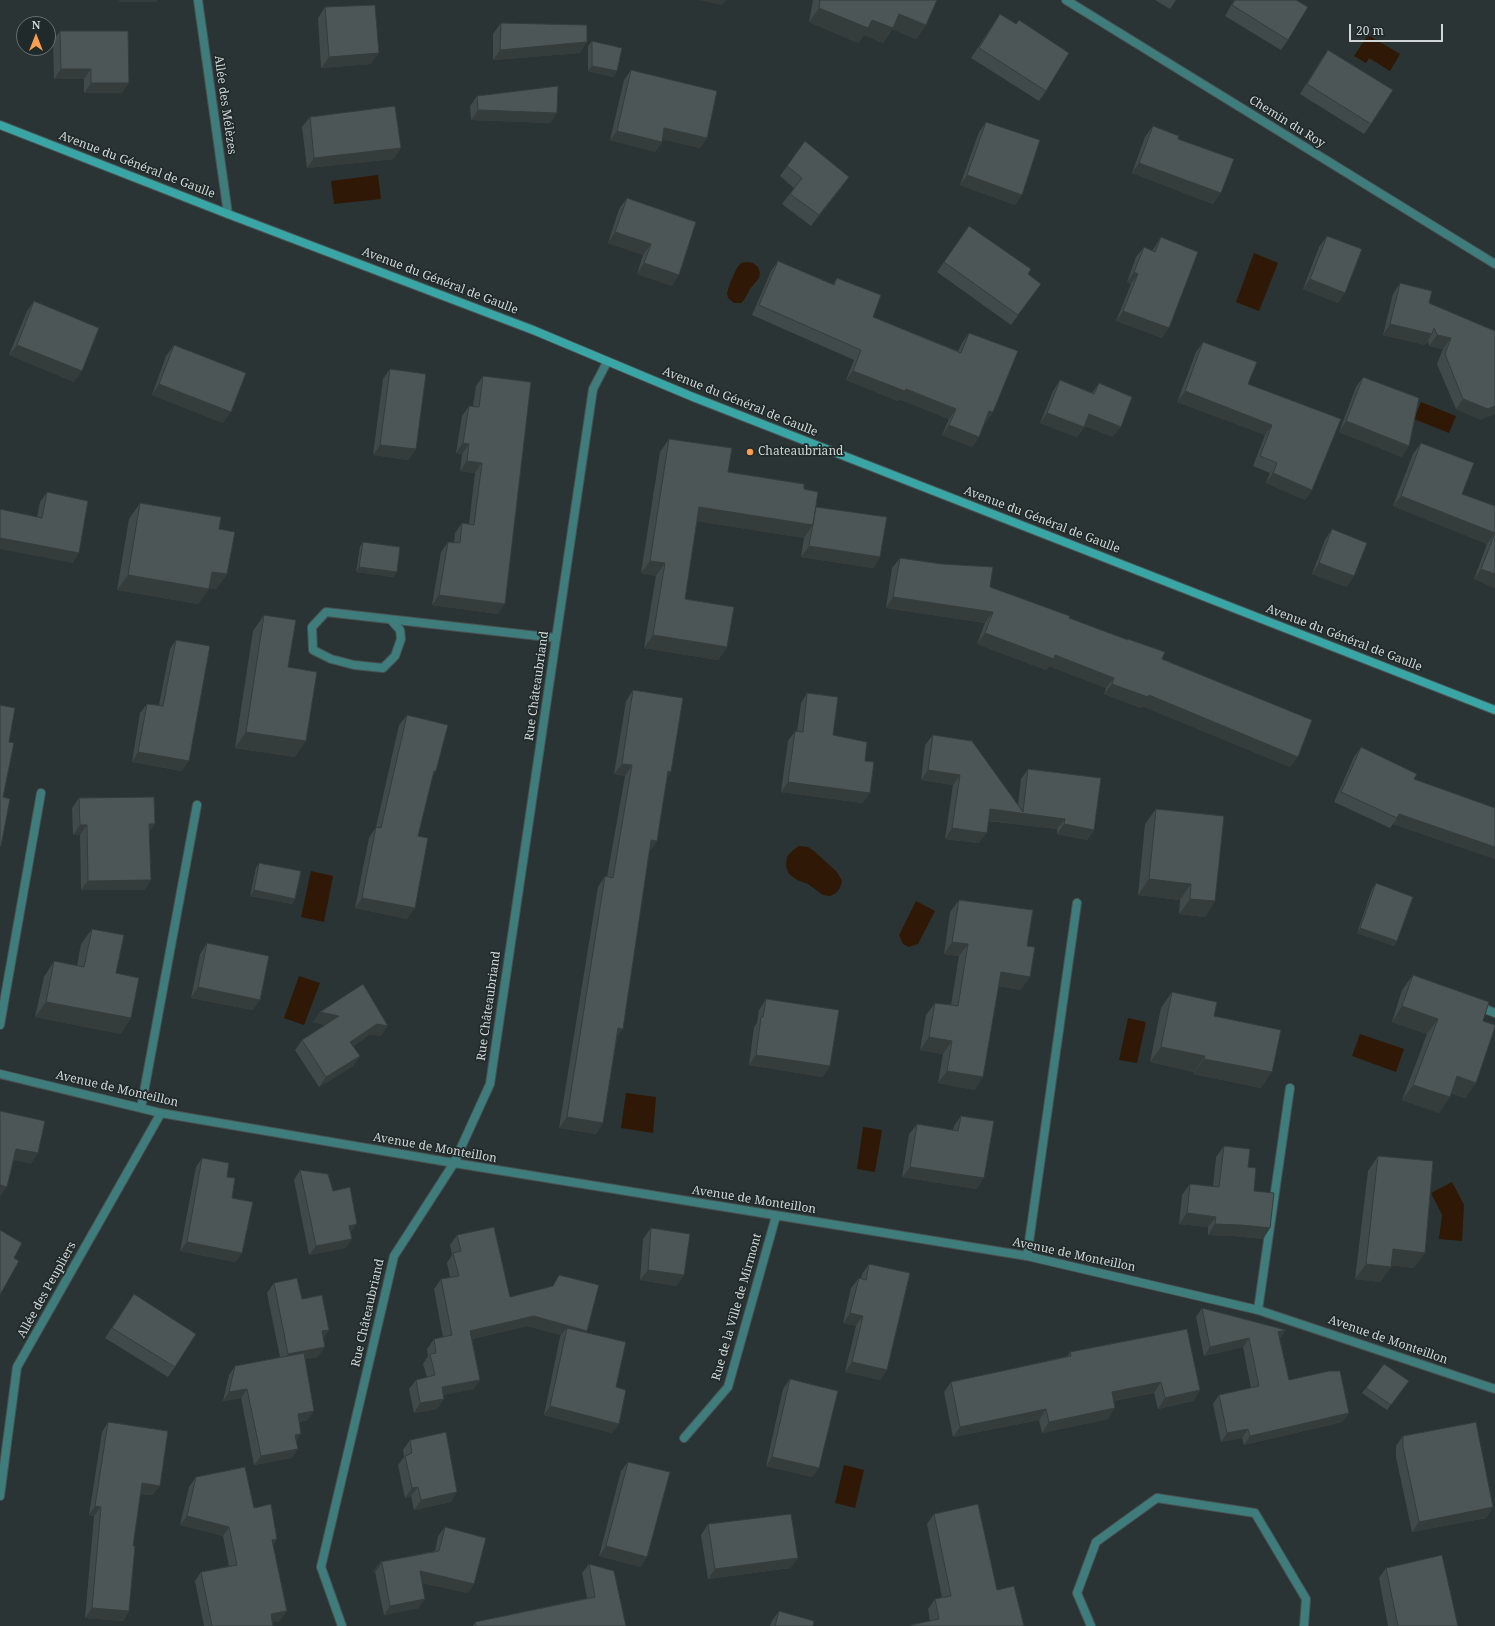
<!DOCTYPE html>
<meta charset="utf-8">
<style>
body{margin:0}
#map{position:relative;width:1495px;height:1626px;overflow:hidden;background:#2b3434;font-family:"Noto Serif",serif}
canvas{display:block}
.north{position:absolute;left:16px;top:16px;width:40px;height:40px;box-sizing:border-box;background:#212a2a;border:1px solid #676f6f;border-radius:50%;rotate:0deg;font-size:11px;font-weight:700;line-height:16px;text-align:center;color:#d0d6d6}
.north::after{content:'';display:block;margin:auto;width:14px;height:18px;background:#fc9e52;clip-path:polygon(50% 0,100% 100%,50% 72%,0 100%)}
.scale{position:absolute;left:1349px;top:24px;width:94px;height:18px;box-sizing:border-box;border:2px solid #d0d6d6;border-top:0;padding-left:5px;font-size:12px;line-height:14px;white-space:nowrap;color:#d0d6d6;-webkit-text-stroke:3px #212a2a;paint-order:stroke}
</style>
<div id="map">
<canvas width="1495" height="1626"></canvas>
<div class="north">N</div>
<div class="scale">20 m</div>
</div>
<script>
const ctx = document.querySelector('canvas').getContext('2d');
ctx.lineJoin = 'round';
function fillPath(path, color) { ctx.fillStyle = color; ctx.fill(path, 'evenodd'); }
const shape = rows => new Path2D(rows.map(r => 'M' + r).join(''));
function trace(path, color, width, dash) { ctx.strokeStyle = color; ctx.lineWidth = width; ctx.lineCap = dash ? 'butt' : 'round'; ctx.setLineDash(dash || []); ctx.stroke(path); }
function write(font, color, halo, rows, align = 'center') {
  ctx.font = font + ' "Noto Serif",serif'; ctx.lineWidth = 3.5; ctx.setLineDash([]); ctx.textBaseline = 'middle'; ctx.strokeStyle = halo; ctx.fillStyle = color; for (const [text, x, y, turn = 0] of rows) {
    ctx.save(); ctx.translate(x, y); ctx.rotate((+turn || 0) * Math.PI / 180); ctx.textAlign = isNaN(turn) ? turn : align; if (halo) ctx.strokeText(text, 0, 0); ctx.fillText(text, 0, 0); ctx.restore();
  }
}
const water = shape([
 [1368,35,1400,54,1390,71,1369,58,1366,63,1354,56],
 [378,175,381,199,334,204,331,181],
 [1254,253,1278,263,1259,311,1236,302],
 [747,262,753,263,758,267,760,273,759,278,750,289,744,300,741,303,734,303,728,298,727,293,730,283,737,268,741,263],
 [1421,402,1456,416,1449,433,1414,419],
 [799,846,808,847,814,851,837,872,842,881,840,888,836,893,830,896,823,895,808,884,797,880,789,874,786,866,787,857,792,851],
 [311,871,333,876,324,922,301,917],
 [916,901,935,911,918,944,909,947,903,944,899,935],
 [299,976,320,983,304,1025,284,1018],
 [1128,1018,1146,1022,1137,1063,1119,1060],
 [1360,1034,1404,1049,1396,1072,1352,1056],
 [626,1093,656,1097,653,1133,621,1128],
 [863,1127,882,1130,875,1172,857,1169],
 [1452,1182,1464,1205,1462,1241,1439,1239,1442,1215,1431,1193],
 [844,1465,864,1470,855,1508,835,1503]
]);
const lane = shape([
 [1478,1006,1495,1013],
 [1027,1256,1077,903],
 [1258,1310,1290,1088]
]);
const street = shape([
 [198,0,228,214],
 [1066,0,1495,264],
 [391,620,400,630,401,639,395,656,383,668,354,665,331,659,313,650,312,627,326,612,556,638],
 [0,1025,41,793],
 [0,1074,161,1113,454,1163,1027,1256,1258,1310,1495,1389],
 [141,1108,197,805],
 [684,1438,728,1387,776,1216],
 [0,1496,17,1367,161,1113],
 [342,1626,321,1567,394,1256,454,1163,490,1084,593,389,607,362],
 [1091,1626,1077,1593,1096,1542,1157,1498,1255,1513,1306,1599,1304,1626]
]);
const secondary = shape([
 [0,125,228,214,533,330,693,397,1495,710]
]);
const wall = shape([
 [813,0,937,0,926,25,916,39,892,29,883,43,864,35,858,43,809,22],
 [1155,0,1176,0,1170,9],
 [1234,0,1296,0,1288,40,1281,50,1225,16],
 [325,7,371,64,321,68,318,18],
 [1000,14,1046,91,1039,101,971,58],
 [501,23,580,53,493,60,493,34],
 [60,31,122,93,84,93,84,79,54,79,53,41],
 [592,41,617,71,613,77,588,71,588,46],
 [1328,50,1371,124,1364,134,1300,94,1321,60],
 [631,70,707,138,700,148,662,139,662,142,655,152,610,140,624,80],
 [477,96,557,113,550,123,471,120,470,106],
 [310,117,394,159,307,168,302,127],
 [986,122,1015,205,960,185,979,132],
 [1153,126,1178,139,1213,204,1132,173,1145,137],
 [787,166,842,187,811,226,782,204,794,188,780,176],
 [627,198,672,286,637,274,643,255,608,243,619,209],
 [969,226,1028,274,1041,284,1011,325,937,272],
 [1327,236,1338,303,1303,289,1319,247],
 [1161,237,1162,338,1116,321,1131,284,1127,282,1136,257,1144,247,1152,251,1154,248],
 [778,261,833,284,837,278,873,317,958,351,962,343,969,333,993,412,986,422,985,422,979,437,972,447,942,435,949,419,899,399,898,401,846,380,854,360,752,315,771,271],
 [1400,283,1429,303,1495,331,1481,420,1456,409,1437,364,1443,349,1429,346,1428,341,1425,345,1383,335,1393,294],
 [34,301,74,382,9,355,27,311],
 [1203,342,1248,384,1312,490,1305,500,1266,483,1270,473,1253,466,1265,435,1177,402,1196,352],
 [174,345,223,423,152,395,166,356],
 [390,369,416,449,408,460,373,455,383,379],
 [483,376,498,614,432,605,441,552,448,542,454,542,455,533,462,523,469,524,475,473,460,471,462,454,456,453,462,416,469,406,473,406,476,386],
 [1363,377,1402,457,1339,432,1356,387],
 [1060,380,1092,393,1099,383,1113,437,1085,426,1077,437,1040,423,1053,391],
 [669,439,728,472,804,489,816,507,880,557,873,568,801,557,804,538,697,521,685,599,727,647,718,660,644,648,656,576,641,573,660,452],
 [1421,443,1462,494,1495,506,1495,588,1474,579,1487,544,1393,506,1413,454],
 [47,492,79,553,72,563,37,517,40,502],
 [140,503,219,529,227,574,216,589,209,588,198,604,117,590,129,519],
 [1332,529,1347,587,1312,574,1325,540],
 [363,542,397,572,393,577,356,572,360,547],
 [900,558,990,587,1069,618,1127,640,1128,639,1162,659,1290,767,1142,706,1141,708,1104,694,1106,688,1049,666,1046,670,977,644,985,623,886,608,892,568],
 [264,615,288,667,295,757,235,748,253,631],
 [176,640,182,771,132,762,140,713,147,704,159,705,170,649],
 [633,690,671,772,667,777,657,841,650,851,649,851,617,1038,603,1123,596,1134,559,1128,598,887,605,876,607,877,625,776,614,774,626,701],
 [807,693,833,735,865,761,863,803,781,792,788,741,795,731,797,732,801,703],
 [407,715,436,771,432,777,418,836,407,919,355,908,369,838,376,827,399,725],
 [933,735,1018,805,1021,779,1028,769,1094,830,1087,840,1057,834,1057,829,988,821,979,843,945,839,953,785,921,780,925,745],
 [1361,747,1414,779,1495,808,1495,859,1393,824,1390,828,1334,802,1354,757],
 [79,798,149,832,151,880,144,890,81,890,80,835,73,835,72,808],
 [1156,809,1215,901,1205,917,1179,914,1180,900,1138,895,1145,824],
 [259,863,295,899,292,904,250,896,256,868],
 [1376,883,1397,941,1394,946,1357,933,1372,889],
 [959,900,1027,946,1021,990,998,986,975,1090,938,1083,943,1054,920,1050,926,1015,935,1003,951,1005,959,956,944,954,950,912],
 [92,929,116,973,121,1034,35,1017,44,977,54,961,77,966,81,944],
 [207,943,253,1010,191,998,200,954],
 [1413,975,1483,1021,1476,1083,1465,1098,1451,1093,1439,1113,1402,1100,1427,1034,1392,1022,1402,990],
 [1172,992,1261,1088,1193,1074,1194,1072,1150,1062,1161,1008],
 [766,999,823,1077,749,1065,754,1027,757,1023,759,1010],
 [320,1012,381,1036,370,1034,353,1046,360,1056,353,1066,319,1087,295,1050,302,1040,325,1025,313,1022],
 [961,1116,977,1189,902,1177,909,1134,917,1124,953,1130,954,1126],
 [1224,1146,1248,1167,1254,1191,1270,1228,1263,1239,1234,1236,1208,1235,1208,1227,1179,1224,1182,1195,1190,1184,1213,1187,1216,1157],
 [1378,1156,1414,1268,1391,1265,1391,1267,1380,1282,1355,1279,1368,1171],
 [202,1158,227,1177,232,1198,242,1253,235,1262,180,1251,196,1167],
 [300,1170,351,1233,352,1239,345,1248,309,1255,294,1180],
 [651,1228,684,1275,676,1286,640,1280,643,1239],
 [457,1235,510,1297,552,1287,559,1275,587,1331,586,1333,616,1387,612,1433,544,1415,560,1337,561,1335,527,1326,472,1339,480,1380,473,1389,443,1395,444,1399,437,1409,414,1413,409,1389,416,1380,427,1377,423,1364,428,1356,427,1349,434,1339,443,1337,434,1289,441,1279,450,1277,447,1263,452,1255,450,1245],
 [869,1264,880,1380,845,1372,856,1326,843,1323,851,1288,859,1278,861,1279,862,1274],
 [274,1283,302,1299,329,1330,323,1338,318,1357,305,1359,308,1420,299,1422,296,1441,292,1458,254,1465,241,1398,223,1401,229,1375,235,1366,280,1357,267,1293],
 [134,1294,175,1367,168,1377,105,1338],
 [1202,1308,1280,1339,1289,1380,1349,1413,1342,1422,1244,1445,1242,1438,1221,1442,1213,1404,1219,1395,1251,1388,1243,1347,1204,1356,1196,1317],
 [1070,1352,1200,1390,1193,1401,1158,1409,1154,1393,1113,1401,1108,1419,1042,1433,1039,1420,953,1437,944,1392,951,1382,1068,1356],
 [790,1379,819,1468,812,1477,766,1466,783,1389],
 [1409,1381,1387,1410,1362,1393,1366,1388],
 [108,1422,153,1495,140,1494,133,1546,129,1611,123,1621,85,1618,94,1516,89,1515,102,1432],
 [1403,1436,1493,1507,1486,1518,1412,1532,1396,1457,1396,1446],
 [410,1440,451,1502,414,1510,411,1496,405,1498,398,1465,404,1457,403,1450],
 [628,1462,641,1567,599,1556,621,1471],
 [196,1477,254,1508,277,1539,273,1545,280,1621,273,1622,273,1626,204,1626,195,1581,201,1572,229,1566,223,1536,180,1525,189,1487],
 [934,1514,997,1590,1024,1626,910,1626,911,1625,930,1621,928,1609,935,1599,942,1597,927,1524],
 [708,1524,798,1558,790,1568,708,1579,701,1535],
 [445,1527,468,1593,422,1583,419,1608,384,1615,375,1572,373,1572,380,1562,435,1551,438,1536],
 [589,1564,626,1626,473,1626,475,1622,587,1598,582,1573],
 [1386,1568,1458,1626,1388,1626,1379,1578],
 [779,1611,813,1626,770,1626,772,1621]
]);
const shadedWall = shape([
 [120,0,158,0,157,2,118,2],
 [698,0,726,0,722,5],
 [819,8,872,20,899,14,926,25,916,39,892,29,883,43,864,35,858,43,809,22],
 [587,42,580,53,493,60,500,50],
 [379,53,371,64,321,68,329,57],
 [592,66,617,71,613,77,588,71],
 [61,69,91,69,84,79,54,79],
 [91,83,129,83,122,93,84,93],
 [478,110,557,113,550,123,471,120],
 [664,128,707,138,700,148,657,138],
 [617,131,662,142,655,152,610,140],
 [401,148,394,159,307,168,314,158],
 [1139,163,1221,193,1213,204,1132,173],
 [967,175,1022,195,1015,205,960,185],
 [849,177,842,187,811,226,819,215],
 [615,232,651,244,643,255,608,243],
 [644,263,679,275,672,286,637,274],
 [1134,272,1138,274,1131,284,1127,282],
 [1310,279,1345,293,1338,303,1303,289],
 [1123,311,1169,328,1162,338,1116,321],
 [1390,324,1432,334,1425,345,1383,335],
 [1437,335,1451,338,1443,349,1429,346],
 [17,345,82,371,74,382,9,355],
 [853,371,906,389,956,409,949,419,899,399,898,401,846,380],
 [159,384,231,412,223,423,152,395],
 [1185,391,1272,425,1265,435,1177,402],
 [1463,399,1495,406,1495,414,1481,420,1456,409],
 [989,411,993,412,986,422,982,421],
 [1047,413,1084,427,1077,437,1040,423],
 [1089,414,1121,427,1113,437,1082,425],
 [1346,421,1409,446,1402,457,1339,432],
 [949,425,979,437,972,447,942,435],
 [463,443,469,444,462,454,456,453],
 [380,445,416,449,408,460,373,455],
 [467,461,482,463,475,473,460,471],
 [1273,473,1312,490,1305,500,1266,483],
 [1401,496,1495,533,1487,544,1393,506],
 [699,507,813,525,804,538,690,520],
 [0,538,79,553,72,563,0,549],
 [809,546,880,557,873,568,801,557],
 [650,561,665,563,656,576,641,573],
 [1319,563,1354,576,1347,587,1312,574],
 [359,567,397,572,393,577,356,572],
 [1481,569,1495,574,1495,588,1474,579],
 [212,572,227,574,216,589,201,587],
 [128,575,209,589,198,604,117,590],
 [439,595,505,604,498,614,432,605],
 [893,597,993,612,985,623,886,608],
 [985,633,1055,655,1114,678,1106,688,1049,666,1046,670,977,644],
 [653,635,727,647,718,660,644,648],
 [1112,684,1149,695,1298,757,1290,767,1142,706,1141,708,1104,694],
 [246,732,306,741,295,757,235,748],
 [138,752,189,761,182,771,132,762],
 [622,764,632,765,625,776,614,774],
 [928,770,960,775,953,785,921,780],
 [434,771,436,771,429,782],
 [668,771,671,772,663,782],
 [788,782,870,793,863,803,781,792],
 [990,809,1065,819,1057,829,983,820],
 [1399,814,1495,847,1495,859,1393,824,1397,818],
 [149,824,155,824,148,834],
 [1064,824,1094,830,1087,840,1057,834],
 [80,825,87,825,80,835,73,835],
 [952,828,987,833,979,843,945,839],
 [651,840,657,841,650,851,644,850],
 [1149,879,1191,884,1180,900,1138,895],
 [151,880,144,890,81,890,88,881],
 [254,890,295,899,292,904,250,896],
 [362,898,415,908,407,919,355,908],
 [1190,899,1215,901,1205,917,1179,914],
 [1360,928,1397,941,1394,946,1357,933],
 [952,942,968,944,959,956,944,954],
 [1001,972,1030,977,1021,990,992,985],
 [198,987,260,1000,253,1010,191,998],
 [46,1002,131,1018,121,1034,35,1017],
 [1402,1006,1438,1019,1427,1034,1392,1022],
 [320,1012,339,1016,331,1026,313,1022],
 [377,1024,388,1026,381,1036,370,1034,343,1052,350,1042],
 [618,1028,623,1029,616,1039],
 [929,1037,952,1041,943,1054,920,1050],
 [1161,1047,1205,1056,1194,1072,1150,1062],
 [756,1055,830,1066,823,1077,749,1065],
 [360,1056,353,1066,319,1087,326,1077],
 [1204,1059,1272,1072,1261,1088,1193,1074],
 [947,1071,983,1077,975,1090,938,1083],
 [1457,1076,1476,1083,1465,1098,1447,1091],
 [1413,1085,1450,1097,1439,1113,1402,1100],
 [567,1117,603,1123,596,1134,559,1128],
 [16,1149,38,1153,31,1164,8,1159],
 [910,1167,984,1178,977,1189,902,1177],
 [0,1185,7,1187,0,1197],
 [1187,1213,1216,1217,1208,1227,1179,1224],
 [357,1224,350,1233,349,1226],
 [1215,1224,1241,1225,1270,1228,1263,1239,1234,1236,1208,1235],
 [352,1239,345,1248,309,1255,316,1246],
 [187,1242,242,1253,235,1262,180,1251],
 [1393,1249,1425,1253,1414,1268,1382,1264],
 [1366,1264,1391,1267,1380,1282,1355,1279],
 [648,1270,684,1275,676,1286,640,1280],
 [850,1313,863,1316,856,1326,843,1323],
 [534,1316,587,1331,581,1340,567,1328,561,1335,527,1326,463,1341,470,1331],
 [329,1330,322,1340,322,1331],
 [1286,1330,1280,1339,1278,1332],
 [1249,1338,1243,1347,1204,1356,1210,1347],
 [325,1347,318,1357,281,1364,288,1354],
 [852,1362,887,1370,880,1380,845,1372],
 [480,1380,473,1389,435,1397,442,1387],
 [1161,1382,1154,1393,1104,1402,1112,1392],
 [247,1389,241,1398,223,1401,229,1392],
 [1200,1390,1193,1401,1158,1409,1165,1398],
 [444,1399,437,1409,414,1413,420,1403],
 [550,1406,619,1424,612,1433,544,1415],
 [1115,1408,1108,1419,1042,1433,1049,1422],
 [1046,1409,1039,1420,953,1437,960,1427],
 [314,1411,308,1420,292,1423,298,1414],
 [1349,1413,1342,1422,1244,1445,1250,1436],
 [1248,1429,1242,1438,1221,1442,1227,1433],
 [301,1434,295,1443,295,1435],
 [298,1449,292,1458,254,1465,261,1456],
 [772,1457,819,1468,812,1477,766,1466],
 [142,1483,160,1486,153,1495,135,1493],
 [418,1487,411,1496,405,1498,412,1488],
 [457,1492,451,1502,414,1510,421,1500],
 [95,1506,101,1507,94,1516,89,1515],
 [1493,1507,1486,1518,1412,1532,1419,1522],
 [187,1516,229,1527,223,1536,180,1525],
 [277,1539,270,1548,272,1540],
 [606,1546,647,1557,641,1567,599,1556],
 [798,1558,790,1568,708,1579,715,1569],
 [380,1562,382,1563,375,1572,373,1572],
 [420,1571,474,1584,468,1593,413,1581],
 [425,1599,419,1608,384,1615,390,1606],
 [92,1608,129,1611,123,1621,85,1618],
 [287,1611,280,1621,264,1624,271,1614]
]);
const building = shape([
 [820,0,937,0,926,25,899,14,893,28,872,20,868,28,819,8,820,0],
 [1235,0,1296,0,1308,7,1288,40,1232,5,1235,0],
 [375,5,379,53,329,57,325,7,375,5],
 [1000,14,1016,24,1019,20,1069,53,1046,91,979,48,1000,14],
 [501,23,587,25,587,42,500,50,501,23],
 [60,31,128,31,129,83,91,83,91,69,61,69,60,31],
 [592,41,622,48,617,71,592,66,592,41],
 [1328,50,1393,90,1371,124,1307,84,1328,50],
 [631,70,717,91,707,138,664,128,662,142,617,131,631,70],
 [558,86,557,113,478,110,477,96,558,86],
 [395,106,401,148,314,158,310,117,395,106],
 [986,122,1040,140,1022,195,967,175,986,122],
 [1153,126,1179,136,1178,139,1234,159,1221,193,1139,163,1153,126],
 [805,141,849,177,819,215,790,194,802,178,787,166,805,141],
 [627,198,696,222,679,275,644,263,651,244,615,232,627,198],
 [969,226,1031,269,1028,274,1041,284,1018,315,944,262,969,226],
 [1327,236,1362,249,1345,293,1310,279,1327,236],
 [1161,237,1198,252,1169,328,1123,311,1138,274,1134,272,1144,247,1155,252,1161,237],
 [778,261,834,285,837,278,881,295,873,317,961,353,969,333,1018,351,993,412,989,411,979,437,949,425,956,409,906,389,905,391,853,371,861,350,759,305,778,261],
 [1400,283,1432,291,1429,303,1495,331,1495,406,1488,409,1463,399,1445,354,1451,338,1437,335,1434,328,1432,334,1390,324,1400,283],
 [34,301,99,328,82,371,17,345,34,301],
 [1203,342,1257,362,1248,384,1341,419,1312,490,1273,473,1277,463,1260,456,1272,425,1185,391,1203,342],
 [174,345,246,373,231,412,159,384,174,345],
 [390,369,426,374,416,449,380,445,390,369],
 [483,376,531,382,505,604,439,595,448,542,460,543,462,523,474,525,482,463,467,461,469,444,463,443,469,406,479,407,483,376],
 [1363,377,1419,398,1409,446,1346,421,1363,377],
 [1060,380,1094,394,1099,383,1132,397,1121,427,1089,414,1084,427,1047,413,1060,380],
 [669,439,732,448,728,472,804,484,804,489,818,492,813,525,699,507,685,599,734,607,727,647,653,635,665,563,650,561,669,439],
 [1421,443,1474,463,1462,494,1495,506,1495,574,1481,569,1495,533,1401,496,1421,443],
 [47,492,88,501,79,553,0,538,0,509,42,518,47,492],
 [140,503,221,517,219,529,235,532,227,574,212,572,209,589,128,575,140,503],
 [816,507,887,517,880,557,809,546,816,507],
 [1332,529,1367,543,1354,576,1319,563,1332,529],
 [363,542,400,547,397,572,359,567,363,542],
 [900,558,942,564,993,567,990,587,1070,616,1069,618,1128,640,1128,639,1165,652,1162,659,1312,720,1298,757,1149,695,1148,697,1112,684,1114,678,1055,655,1054,659,985,633,993,612,893,597,900,558],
 [264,615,296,620,288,667,317,672,306,741,246,732,264,615],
 [176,640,210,646,189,761,138,752,147,704,163,706,176,640],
 [633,690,683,698,671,772,668,771,657,841,651,840,623,1029,618,1028,603,1123,567,1117,605,876,613,878,632,765,622,764,633,690],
 [807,693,838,697,833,735,867,742,865,761,874,762,870,793,788,782,795,731,803,732,807,693],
 [0,705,15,708,9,742,14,743,3,797,10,799,1,846,0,846,0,705],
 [407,715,448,725,436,771,434,771,418,836,428,838,415,908,362,898,376,827,381,828,407,715],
 [933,735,972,741,1023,812,1028,769,1101,778,1094,830,1064,824,1065,819,990,809,987,833,952,828,960,775,928,770,933,735],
 [1361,747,1417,774,1414,779,1495,808,1495,847,1399,814,1397,818,1341,792,1361,747],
 [154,797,155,824,149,824,151,880,88,881,87,825,80,825,79,798,154,797],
 [1156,809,1224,816,1215,901,1190,899,1191,884,1149,879,1156,809],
 [259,863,301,871,295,899,254,890,259,863],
 [1376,883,1413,897,1397,941,1360,928,1376,883],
 [959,900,1033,910,1027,946,1035,947,1030,977,1001,972,983,1077,947,1071,952,1041,929,1037,935,1003,958,1006,968,944,952,942,959,900],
 [92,929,124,935,116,973,139,978,131,1018,46,1002,54,961,84,967,92,929],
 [207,943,269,956,260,1000,198,987,207,943],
 [1413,975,1489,1002,1483,1021,1495,1025,1495,1027,1476,1083,1457,1076,1450,1097,1413,1085,1438,1019,1402,1006,1413,975],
 [363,984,388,1026,377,1024,350,1042,360,1056,326,1077,302,1040,339,1016,320,1012,363,984],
 [1172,992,1217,1002,1214,1016,1281,1030,1272,1072,1204,1059,1205,1056,1161,1047,1172,992],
 [766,999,839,1010,830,1066,756,1055,761,1017,763,1017,766,999],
 [0,1111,45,1121,38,1153,16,1149,7,1187,0,1185,0,1111],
 [961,1116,994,1121,984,1178,910,1167,917,1124,958,1131,961,1116],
 [1224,1146,1250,1149,1248,1167,1256,1168,1254,1191,1274,1193,1270,1228,1241,1225,1215,1224,1216,1217,1187,1213,1190,1184,1219,1187,1224,1146],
 [1378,1156,1433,1161,1425,1253,1393,1249,1391,1267,1366,1264,1378,1156],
 [202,1158,229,1163,227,1177,235,1178,232,1198,253,1202,242,1253,187,1242,202,1158],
 [300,1170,328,1174,333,1191,350,1187,357,1224,349,1226,352,1239,316,1246,300,1170],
 [494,1227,510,1297,553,1286,559,1275,599,1285,587,1331,534,1316,470,1331,480,1380,442,1387,444,1399,420,1403,416,1380,435,1375,430,1354,436,1353,434,1339,452,1335,441,1279,459,1276,453,1253,461,1251,457,1235,494,1227],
 [651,1228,690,1234,684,1275,648,1270,651,1228],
 [0,1230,22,1243,14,1258,19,1261,0,1295,0,1230],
 [869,1264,910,1273,887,1370,852,1362,863,1316,850,1313,859,1278,866,1280,869,1264],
 [297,1278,302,1299,322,1295,329,1330,322,1331,325,1347,288,1354,274,1283,297,1278],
 [134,1294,196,1334,175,1367,112,1328,134,1294],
 [1202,1308,1286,1330,1278,1332,1289,1380,1329,1371,1340,1371,1349,1413,1250,1436,1248,1429,1227,1433,1219,1395,1259,1386,1249,1338,1210,1347,1202,1308],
 [567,1328,626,1342,616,1387,626,1390,619,1424,550,1406,567,1328],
 [1187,1329,1200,1390,1165,1398,1161,1382,1112,1392,1115,1408,1049,1422,1046,1409,960,1427,951,1382,1071,1356,1070,1352,1187,1329],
 [304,1353,314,1411,298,1414,301,1434,295,1435,298,1449,261,1456,247,1389,229,1392,235,1366,304,1353],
 [1384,1364,1409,1381,1391,1405,1366,1388,1384,1364],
 [790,1379,838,1391,819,1468,772,1457,790,1379],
 [108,1422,168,1431,160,1486,142,1483,133,1546,135,1546,129,1611,92,1608,101,1507,95,1506,108,1422],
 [1476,1422,1493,1507,1419,1522,1403,1447,1403,1436,1476,1422],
 [446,1432,457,1492,421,1500,418,1487,412,1488,405,1456,412,1453,410,1440,446,1432],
 [628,1462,670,1472,647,1557,606,1546,628,1462],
 [245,1467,254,1508,271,1504,277,1539,272,1540,287,1611,271,1614,273,1626,212,1626,201,1572,237,1565,229,1527,187,1516,196,1477,245,1467],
 [978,1504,997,1590,1014,1586,1024,1626,911,1626,911,1625,939,1619,935,1599,951,1596,934,1514,978,1504],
 [791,1514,798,1558,715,1569,708,1524,791,1514],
 [445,1527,486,1538,474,1584,420,1571,425,1599,390,1606,382,1563,380,1562,439,1551,445,1527],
 [1442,1555,1458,1626,1398,1626,1386,1568,1442,1555],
 [589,1564,614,1571,626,1626,476,1626,475,1622,595,1597,589,1564],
 [779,1611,814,1621,813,1626,775,1626,779,1611]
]);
const markers = [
 [750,452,4,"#fc9e52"]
];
const streetNames = [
 ["Allée des Mélèzes",225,105,82],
 ["Chemin du Roy",1287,122,32],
 ["Avenue du Général de Gaulle",137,165,21],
 ["Avenue du Général de Gaulle",440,281,21],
 ["Avenue du Général de Gaulle",740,402,22],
 ["Avenue du Général de Gaulle",1042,520,21],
 ["Avenue du Général de Gaulle",1344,638,21],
 ["Rue Châteaubriand",537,686,-82],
 ["Rue Châteaubriand",489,1006,-82],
 ["Avenue de Monteillon",117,1089,13],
 ["Avenue de Monteillon",435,1148,10],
 ["Avenue de Monteillon",754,1200,9],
 ["Avenue de Monteillon",1074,1255,12],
 ["Allée des Peupliers",47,1290,-61],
 ["Rue de la Ville de Mirmont",737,1307,-74],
 ["Rue Châteaubriand",368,1313,-77],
 ["Avenue de Monteillon",1388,1340,19]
];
const poiNames = [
 ["Chateaubriand",758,452]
];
fillPath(water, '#2f1805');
trace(lane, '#495151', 10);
trace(street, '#495151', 10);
trace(secondary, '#495151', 10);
trace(lane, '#3f7c7c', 8);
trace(street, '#3f7c7c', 8);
trace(secondary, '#3aa5a5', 8);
fillPath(wall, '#414a4a');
fillPath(shadedWall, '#353c3c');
fillPath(building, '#4c5656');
trace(building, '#353c3c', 1);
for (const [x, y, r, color] of markers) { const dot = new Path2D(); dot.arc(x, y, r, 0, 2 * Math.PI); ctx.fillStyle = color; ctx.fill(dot); trace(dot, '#212a2a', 1.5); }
write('12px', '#d0d6d6', '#212a2a', streetNames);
write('12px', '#d0d6d6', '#212a2a', poiNames, 'left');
</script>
